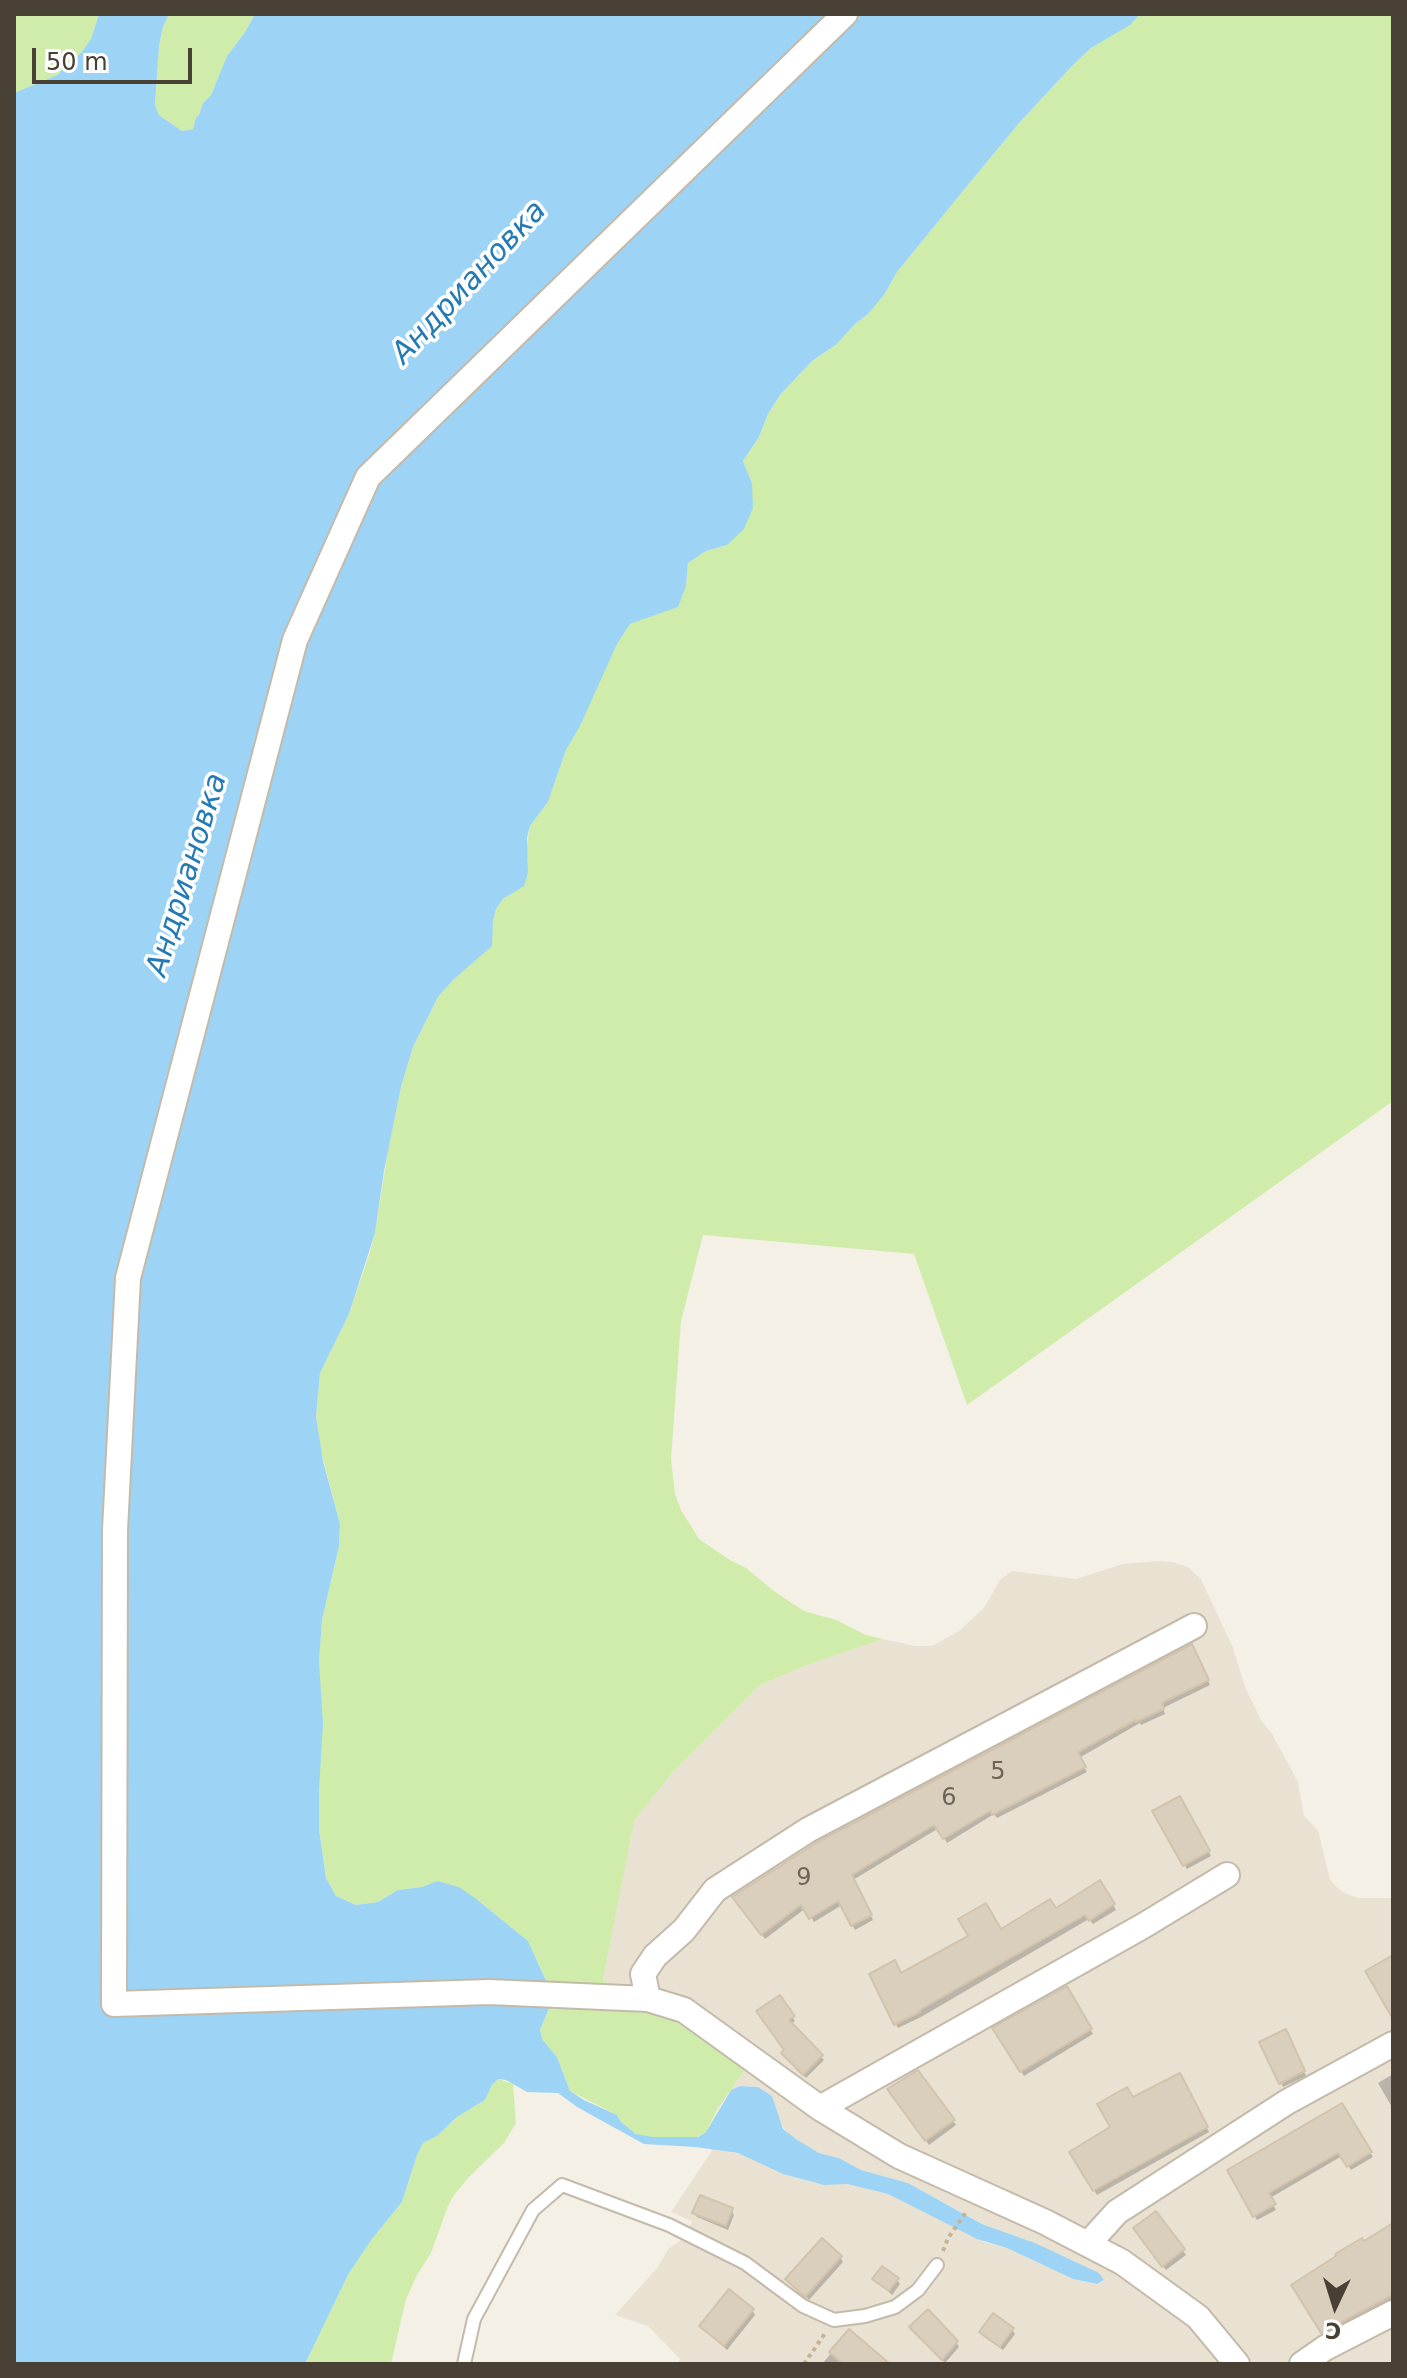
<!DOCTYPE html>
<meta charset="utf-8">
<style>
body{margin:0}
#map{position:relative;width:1407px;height:2378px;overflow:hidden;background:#f4f0e6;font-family:"DejaVu Sans",sans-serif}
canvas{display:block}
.frame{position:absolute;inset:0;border:16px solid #484034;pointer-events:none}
.north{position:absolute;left:1295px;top:2266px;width:80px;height:80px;-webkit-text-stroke:6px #fff;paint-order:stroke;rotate:184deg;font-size:22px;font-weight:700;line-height:32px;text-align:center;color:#484034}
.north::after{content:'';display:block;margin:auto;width:28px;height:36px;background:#484034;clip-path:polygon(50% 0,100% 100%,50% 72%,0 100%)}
.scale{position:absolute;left:32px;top:48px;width:160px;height:36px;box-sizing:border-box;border:4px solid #484034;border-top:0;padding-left:10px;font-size:24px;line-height:28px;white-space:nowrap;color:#484034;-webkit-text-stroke:6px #fff;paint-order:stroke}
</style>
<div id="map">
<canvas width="1407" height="2378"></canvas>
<div class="frame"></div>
<div class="north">С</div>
<div class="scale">50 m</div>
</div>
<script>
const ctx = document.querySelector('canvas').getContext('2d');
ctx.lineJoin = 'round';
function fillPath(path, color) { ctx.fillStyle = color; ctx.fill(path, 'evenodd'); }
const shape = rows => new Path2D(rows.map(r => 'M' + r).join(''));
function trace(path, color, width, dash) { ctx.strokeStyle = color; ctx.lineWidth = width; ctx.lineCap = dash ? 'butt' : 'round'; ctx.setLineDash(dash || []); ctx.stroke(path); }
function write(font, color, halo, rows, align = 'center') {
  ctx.font = font + ' "DejaVu Sans",sans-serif'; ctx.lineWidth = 7; ctx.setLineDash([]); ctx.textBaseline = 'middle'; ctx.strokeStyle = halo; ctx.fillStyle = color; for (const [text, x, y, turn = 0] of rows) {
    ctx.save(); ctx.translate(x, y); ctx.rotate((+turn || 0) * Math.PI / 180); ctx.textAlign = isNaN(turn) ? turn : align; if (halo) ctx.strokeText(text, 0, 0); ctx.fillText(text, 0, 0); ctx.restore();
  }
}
const residential = shape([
 [1157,1561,1172,1562,1188,1567,1201,1579,1233,1648,1245,1687,1261,1720,1272,1734,1298,1782,1304,1816,1318,1830,1330,1880,1342,1892,1358,1898,1393,1898,1393,2364,678,2364,680,2359,648,2326,615,2315,658,2267,669,2248,680,2241,687,2232,692,2221,671,2212,713,2149,745,2155,774,2170,815,2183,847,2184,888,2194,984,2242,1007,2248,1073,2279,1096,2284,1104,2281,1035,2243,983,2224,908,2183,861,2170,839,2158,819,2153,789,2135,779,2121,772,2096,758,2087,740,2086,731,2090,747,2066,603,1980,634,1820,673,1772,760,1685,807,1665,883,1639,915,1646,932,1646,959,1631,984,1608,1000,1580,1012,1571,1076,1579,1123,1564]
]);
const green = shape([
 [14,14,99,14,91,39,81,53,57,75,14,93],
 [169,14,255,14,245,32,227,56,211,95,203,103,199,115,196,117,193,129,182,131,159,115,155,105,159,46,163,27],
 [1140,14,1393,14,1393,1101,967,1405,914,1254,703,1235,681,1321,671,1459,675,1494,681,1510,699,1539,730,1560,746,1568,775,1592,804,1611,836,1620,866,1635,883,1639,807,1665,760,1685,673,1772,634,1821,603,1980,748,2065,717,2110,706,2132,697,2137,644,2137,636,2134,621,2122,617,2115,570,2091,557,2057,542,2039,540,2030,551,2003,552,1994,528,1941,475,1898,437,1881,422,1887,398,1890,378,1902,356,1905,336,1896,326,1878,319,1829,319,1662,322,1620,339,1546,340,1524,318,1440,316,1417,320,1373,349,1314,369,1255,375,1233,388,1150,401,1087,413,1047,438,997,453,980,491,946,493,921,496,909,503,899,513,893,528,862,526,850,530,826,548,802,566,750,617,644,630,624,652,616,686,586,688,563,706,551,727,545,752,483,743,461,759,437,768,414,780,395,812,361,837,344,855,324,868,314,884,295,897,272,963,191,1020,122,1073,65,1091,48,1129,25],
 [498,2079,513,2084,516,2123,504,2143,469,2177,454,2195,448,2206,431,2253,417,2275,406,2299,391,2364,305,2364,349,2273,372,2239,402,2202,417,2155,423,2143,437,2136,457,2117,485,2100,492,2085]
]);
const water = shape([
 [99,14,169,14,163,27,159,46,155,105,159,115,182,131,193,129,196,117,199,115,203,103,211,95,227,56,245,32,255,14,1140,14,1130,25,1091,48,1073,65,1020,122,963,191,897,272,884,295,868,314,855,324,837,344,812,361,780,395,768,414,759,437,743,461,752,483,753,508,744,529,727,545,706,551,688,563,686,586,678,607,630,624,617,644,580,726,566,750,548,802,530,826,527,838,528,873,524,886,503,899,496,909,493,921,492,946,453,980,438,997,413,1047,401,1087,384,1171,375,1233,349,1314,320,1373,316,1417,323,1461,340,1524,339,1546,322,1620,319,1662,323,1724,319,1789,319,1829,326,1878,336,1896,356,1905,378,1902,398,1890,422,1887,437,1881,459,1887,475,1898,528,1941,552,1994,551,2003,540,2030,542,2039,557,2057,570,2091,584,2100,617,2115,621,2122,636,2134,653,2137,698,2137,706,2132,731,2090,740,2086,758,2087,772,2096,783,2129,796,2139,819,2153,839,2158,861,2170,908,2183,982,2224,1035,2243,1084,2266,1099,2273,1104,2280,1097,2284,1073,2279,1007,2248,977,2239,888,2194,847,2184,824,2185,783,2174,738,2153,695,2147,644,2144,577,2107,558,2093,527,2092,506,2080,498,2079,492,2085,485,2100,457,2117,437,2136,423,2143,417,2155,402,2202,372,2239,349,2273,305,2364,14,2364,14,93,57,75,81,53,91,39]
]);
const shadow = shape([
 [1191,1647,1210,1685,1163,1708,1165,1714,1141,1725,1140,1723,1079,1758,1087,1772,997,1818,994,1814,947,1843,939,1828,853,1880,873,1920,855,1930,842,1905,814,1922,806,1908,765,1939,738,1902],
 [1179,1799,1211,1856,1187,1869,1155,1812],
 [1100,1883,1116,1910,1093,1924,1089,1919,921,2017,898,2028,871,1975,901,1976,1000,1932,1055,1911],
 [1066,1989,1093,2034,1024,2076,994,2029],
 [779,1998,795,2021,791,2024,824,2060,806,2078,786,2058],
 [1285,2032,1306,2076,1283,2087,1262,2043],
 [1393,2074,1393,2109,1378,2083],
 [1179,2076,1209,2132,1097,2195,1072,2153,1113,2128,1132,2100],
 [893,2094,953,2121,956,2125,929,2145],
 [1342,2105,1373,2157,1351,2170,1342,2156,1270,2198,1276,2210,1257,2220,1230,2171],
 [731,2210,734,2215,728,2230,697,2217,694,2213],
 [1156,2213,1186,2255,1166,2270,1138,2233],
 [1393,2225,1393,2301,1325,2337,1293,2285],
 [840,2257,843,2262,809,2300,788,2279],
 [875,2279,897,2280,900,2284,892,2295],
 [752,2310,755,2315,727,2350,701,2326],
 [1012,2329,1015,2334,1003,2350,984,2337,982,2332],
 [914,2331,956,2342,959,2347,945,2363],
 [849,2332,887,2364,822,2364]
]);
const building = shape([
 [1192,1644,1209,1680,1162,1703,1164,1709,1136,1722,1136,1720,1078,1752,1086,1767,992,1815,990,1811,943,1839,934,1825,852,1875,872,1915,851,1926,838,1901,809,1919,801,1905,761,1935,732,1897,816,1843,1192,1644],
 [1180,1796,1210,1851,1183,1866,1152,1811,1180,1796],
 [1100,1880,1115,1904,1089,1921,1085,1915,920,2010,920,2012,894,2025,869,1974,895,1960,901,1973,968,1936,958,1919,986,1903,1001,1929,1050,1899,1056,1908,1100,1880],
 [1393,1955,1393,2019,1365,1971,1393,1955],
 [1067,1986,1092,2029,1020,2072,992,2028,1067,1986],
 [780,1995,795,2016,789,2020,823,2055,803,2075,781,2053,784,2050,756,2011,780,1995],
 [1286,2029,1305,2071,1279,2084,1259,2042,1286,2029],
 [918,2070,955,2120,925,2141,887,2089,918,2070],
 [1180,2073,1208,2127,1093,2191,1069,2152,1110,2127,1097,2104,1127,2087,1133,2097,1180,2073],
 [1342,2103,1372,2152,1347,2167,1338,2153,1269,2193,1276,2204,1253,2217,1227,2170,1342,2103],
 [700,2195,733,2208,726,2226,692,2213,700,2195],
 [1156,2211,1185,2249,1162,2267,1133,2228,1156,2211],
 [1393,2223,1393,2295,1321,2333,1291,2285,1336,2256,1335,2254,1362,2238,1364,2241,1393,2223],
 [822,2238,842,2256,805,2297,785,2279,822,2238],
 [882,2266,899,2278,889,2291,872,2279,882,2266],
 [729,2289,754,2309,724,2346,699,2326,729,2289],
 [928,2309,958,2341,942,2360,909,2327,928,2309],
 [993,2313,1014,2328,1000,2347,979,2332,993,2313],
 [849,2329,890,2364,843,2364,829,2352,849,2329]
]);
const path = shape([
 [943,2251,948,2238,967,2211],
 [804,2364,826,2332]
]);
const service = shape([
 [464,2364,474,2319,533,2210,562,2185,669,2225,745,2263,803,2306,834,2320,865,2316,895,2307,918,2290,937,2265]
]);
const minor = shape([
 [1194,1626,808,1830,715,1890,684,1930,655,1956,643,1974,648,1999,684,2010,820,2108,899,2156,1045,2222,1122,2262,1198,2317,1237,2364],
 [648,1999,489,1992,114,2004,115,1530,128,1278,295,640,368,477,845,14],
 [820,2108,1143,1926,1227,1875],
 [1088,2244,1117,2212,1287,2102,1393,2044],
 [1302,2364,1325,2348,1393,2313]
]);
const numberNames = [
 ["5",998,1773],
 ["6",949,1799],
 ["9",804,1879]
];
const waterNames = [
 ["Андриановка",470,283,-47],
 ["Андриановка",188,875,-73]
];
fillPath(residential, '#e9e2d3');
fillPath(green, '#d0ecab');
fillPath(water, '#9dd4f6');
fillPath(shadow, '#0003');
fillPath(building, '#dacebd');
trace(building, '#d2c3ad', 2);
trace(service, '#c4baaa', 16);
trace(minor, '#c4baaa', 28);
trace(path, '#c4b397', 4, [4, 4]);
trace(service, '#fff', 12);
trace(minor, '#fff', 24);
write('24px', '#6c6456', null, numberNames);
write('italic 30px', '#237ab4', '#fff', waterNames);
</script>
